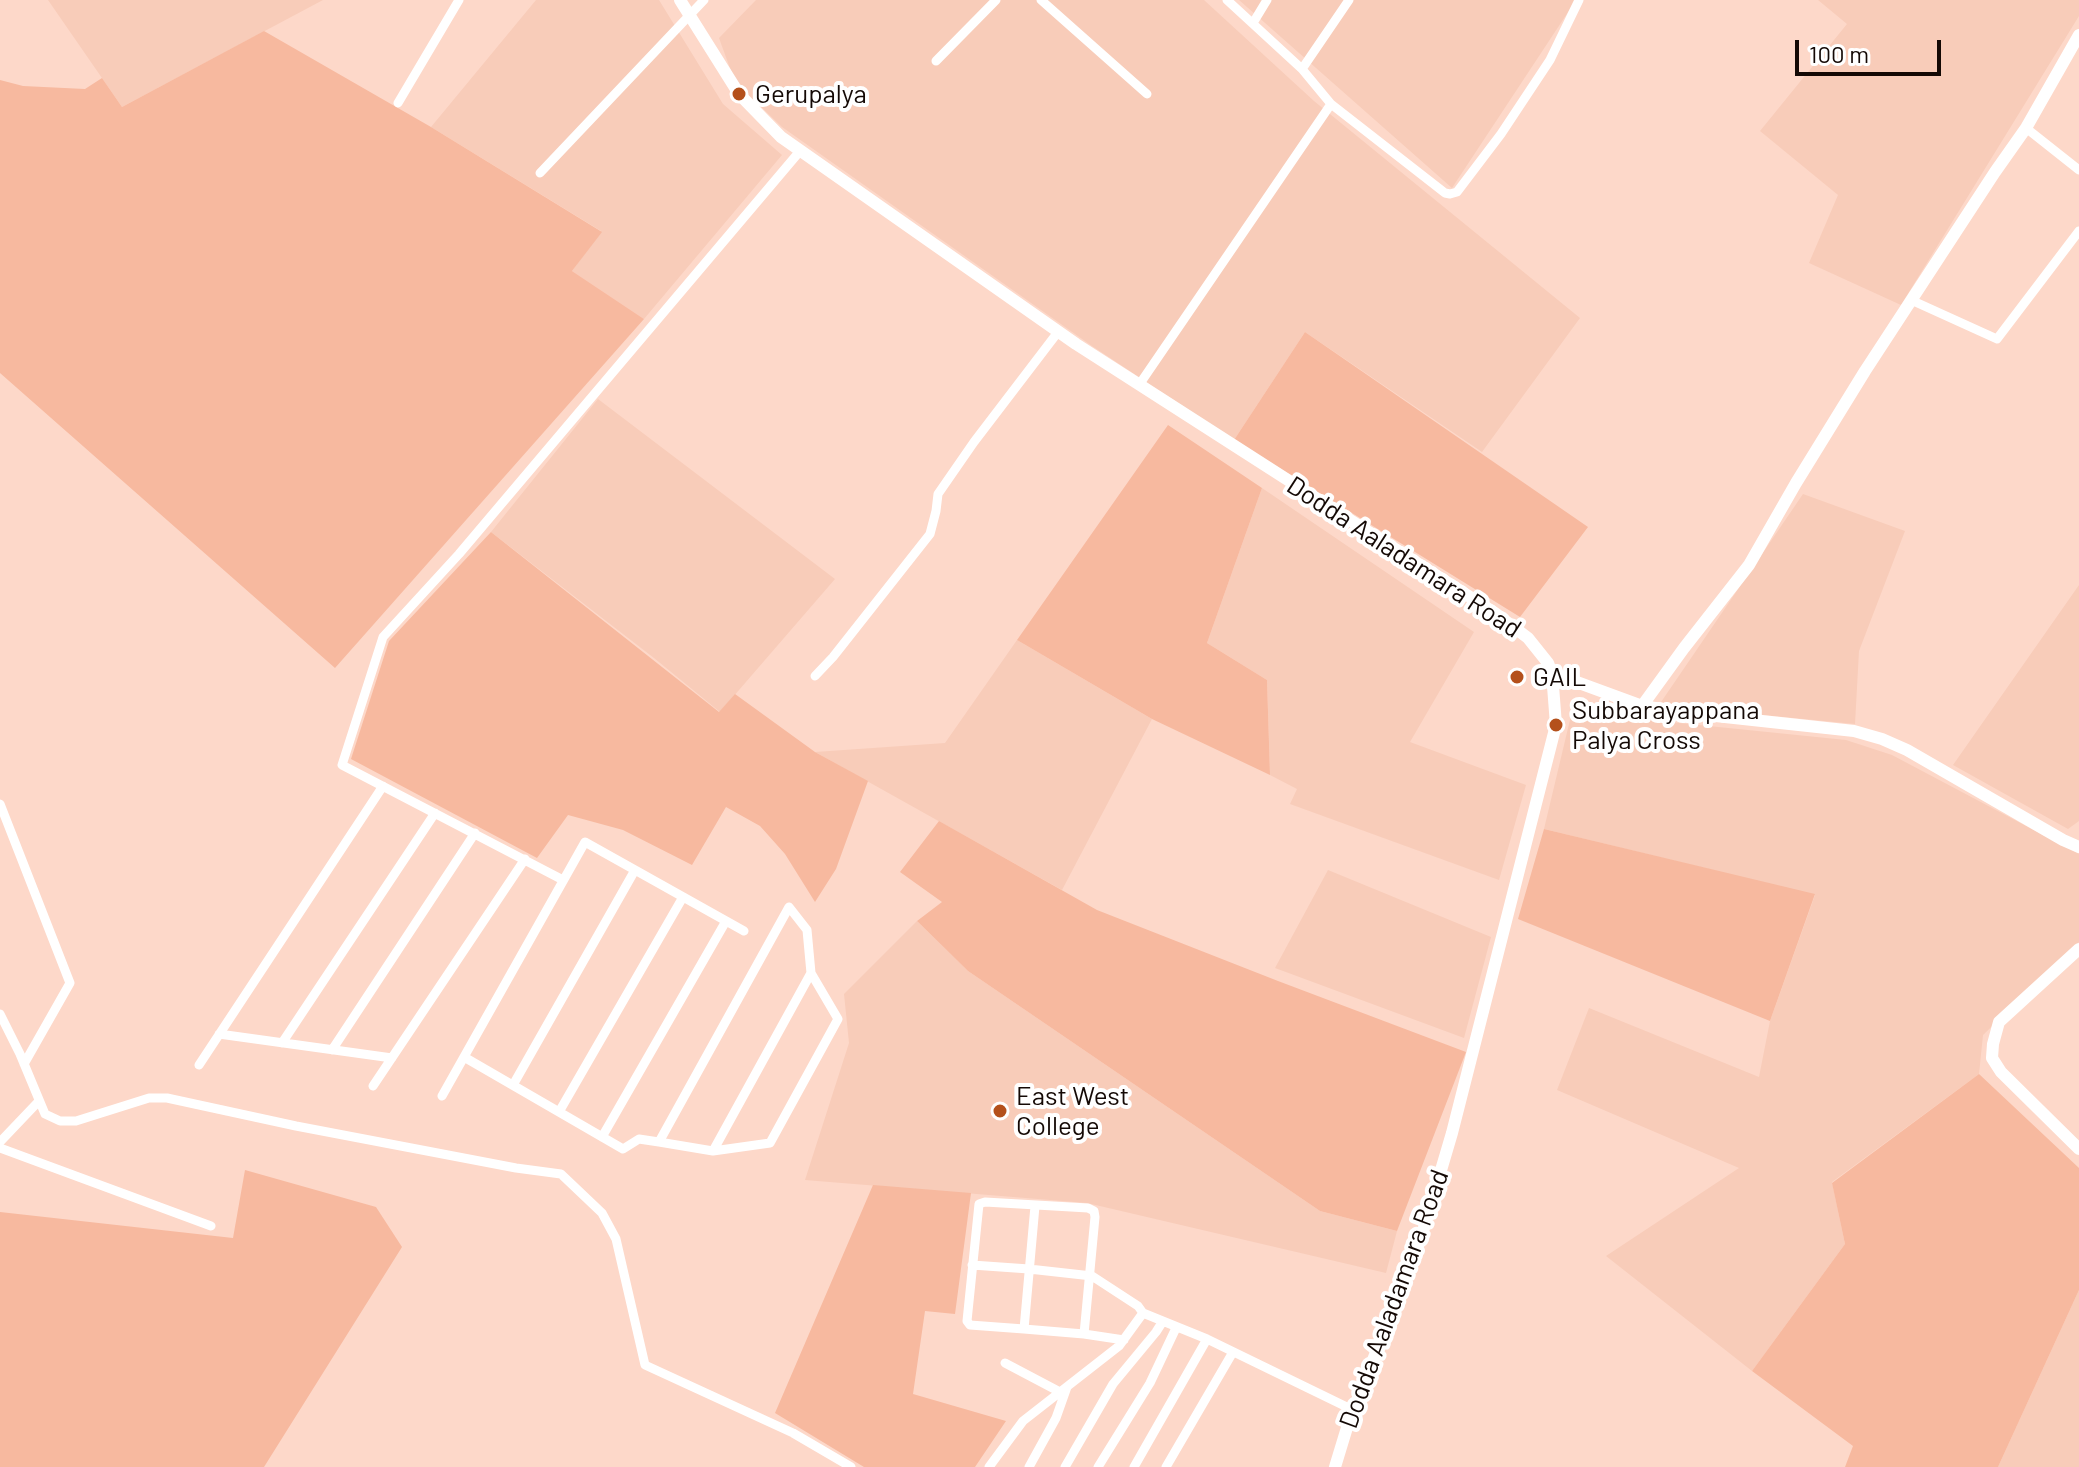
<!DOCTYPE html>
<style>
body{margin:0}
#map{position:relative;width:2079px;height:1467px;overflow:hidden;background:#fdd8c9;font-family:Barlow,sans-serif}
canvas{display:block}
.scale{position:absolute;left:1795px;top:40px;width:146px;height:36px;box-sizing:border-box;border:4px solid #140905;border-top:0;padding-left:10px;font-size:24px;line-height:28px;white-space:nowrap;color:#140905;-webkit-text-stroke:6px #fff;paint-order:stroke}
</style>
<div id="map">
<canvas width="2079" height="1467"></canvas>
<div class="scale">100 m</div>
</div>
<script>
const ctx = document.querySelector('canvas').getContext('2d');
ctx.lineJoin = 'round';
function fillPath(path, color) { ctx.fillStyle = color; ctx.fill(path, 'evenodd'); }
const shape = rows => new Path2D(rows.map(r => 'M' + r).join(''));
function trace(path, color, width, dash) { ctx.strokeStyle = color; ctx.lineWidth = width; ctx.lineCap = dash ? 'butt' : 'round'; ctx.setLineDash(dash || []); ctx.stroke(path); }
function write(font, color, halo, rows, align = 'center') {
  ctx.font = font + ' Barlow,sans-serif'; ctx.lineWidth = 8; ctx.setLineDash([]); ctx.textBaseline = 'middle'; ctx.strokeStyle = halo; ctx.fillStyle = color; for (const [text, x, y, turn = 0] of rows) {
    ctx.save(); ctx.translate(x, y); ctx.rotate((+turn || 0) * Math.PI / 180); ctx.textAlign = isNaN(turn) ? turn : align; if (halo) ctx.strokeText(text, 0, 0); ctx.fillText(text, 0, 0); ctx.restore();
  }
}
const built = shape([
 [48,0,323,0,122,107],
 [536,0,659,0,723,104,782,155,644,319,572,271,601,231,431,127],
 [756,0,1204,0,1314,101,1580,318,1482,452,1305,332,1234,440,1092,346,782,127,735,82,719,38],
 [1239,0,1576,0,1452,188],
 [1818,0,2079,0,2079,16,1901,305,1809,263,1838,195,1760,131,1847,24],
 [598,399,835,579,720,712,654,658,491,532],
 [1262,488,1474,632,1410,742,1526,785,1499,880,1290,804,1297,789,1270,775,1267,680,1207,643],
 [1803,494,1905,531,1859,651,1855,724,1659,705],
 [2079,585,2079,821,2068,829,1953,765],
 [1017,640,1152,719,1062,890,815,752,945,743],
 [1574,703,1630,718,1846,740,1892,755,2079,854,2079,942,1983,1035,1979,1074,1832,1182,1845,1244,1752,1371,1606,1256,1739,1168,1557,1090,1589,1008,1759,1077,1770,1021,1815,895,1544,829],
 [1328,870,1491,937,1464,1038,1275,968],
 [917,921,968,971,1320,1211,1397,1231,1386,1273,1087,1203,805,1180,849,1043,844,994],
 [2079,1290,2079,1467,1998,1467]
]);
const green = shape([
 [264,31,431,127,602,232,572,271,644,319,335,668,0,373,0,80,23,86,85,89,102,78,122,107],
 [1305,332,1588,527,1520,617,1234,440],
 [1168,425,1262,488,1207,643,1267,680,1270,775,1152,719,1017,640],
 [491,532,719,712,735,694,815,752,868,781,836,869,815,902,785,854,760,826,726,807,692,865,623,830,568,815,537,858,351,759,389,641],
 [939,821,1097,910,1278,981,1466,1052,1397,1231,1320,1211,968,971,917,921,942,902,900,872],
 [1544,829,1815,894,1770,1021,1518,919],
 [1979,1074,2079,1168,2079,1290,1998,1467,1845,1467,1853,1446,1752,1371,1845,1244,1832,1183],
 [245,1170,376,1207,402,1247,264,1467,0,1467,0,1212,233,1238],
 [873,1185,971,1193,955,1314,925,1311,913,1394,1006,1421,975,1467,864,1467,775,1413]
]);
const street = shape([
 [1041,0,1147,94],
 [1227,0,1302,69,1331,104,1445,193,1450,194,1457,192,1501,134,1550,60,1579,0],
 [1253,23,1267,0],
 [936,61,996,0],
 [1302,69,1349,0],
 [398,103,459,0],
 [2026,128,2079,170],
 [540,173,704,0],
 [1911,300,1997,339,2079,231],
 [1139,385,1331,104],
 [815,676,833,657,930,534,936,511,938,494,974,442,1058,332],
 [0,804,70,983,24,1064],
 [563,880,342,765,383,637,459,554,800,151],
 [0,1014,20,1054,45,1114,60,1121,76,1121,149,1098,167,1098,296,1126,516,1168,561,1174,602,1213,616,1239,645,1365,793,1433,851,1467],
 [219,1034,392,1058],
 [282,1043,435,813],
 [332,1050,475,833],
 [464,1057,623,1149,639,1139,659,1142,713,1151,770,1143,838,1019,811,973,807,930,789,907,659,1142],
 [199,1065,383,786],
 [513,1085,635,870],
 [373,1086,525,859],
 [442,1096,585,842,744,931],
 [559,1112,683,897],
 [602,1137,726,921],
 [0,1142,39,1101],
 [0,1148,211,1226],
 [713,1151,811,973],
 [972,1265,1029,1269,1092,1276,1138,1306,1143,1313,1207,1339,1353,1410],
 [1024,1329,1084,1334,1095,1217,1094,1211,1088,1208,985,1202,979,1204,967,1321,970,1325,1024,1329,1035,1206],
 [1084,1334,1124,1340],
 [1005,1363,1060,1392],
 [989,1467,1023,1421,1119,1346,1143,1313],
 [1029,1467,1056,1418,1067,1387],
 [1065,1467,1113,1384,1156,1332,1163,1321],
 [1098,1467,1150,1383,1176,1328],
 [1134,1467,1207,1339],
 [1166,1467,1233,1352]
]);
const secondary = shape([
 [680,0,739,94,781,137,1076,344,1495,613,1528,638,1548,663,1552,673,1556,725,1452,1133,1421,1238,1349,1421,1335,1467],
 [1552,673,1642,706,1688,713,1854,731,1882,739,1907,750,2063,840,2079,847],
 [1642,706,1684,648,1749,565,1796,483,1865,371,1995,172,2026,128,2079,35],
 [2079,949,1999,1022,1993,1044,1992,1058,2001,1072,2079,1149]
]);
const markers = [
 [739,94,8,"#b4501b"],
 [1517,677,8,"#b4501b"],
 [1556,725,8,"#b4501b"],
 [1000,1111,8,"#b4501b"]
];
const poiNames = [
 ["Gerupalya",755,94],
 ["GAIL",1533,677],
 ["Subbarayappana",1572,710],
 ["Palya Cross",1572,740],
 ["East West",1016,1096],
 ["College",1016,1126]
];
const streetNames = [
 ["Dodda Aaladamara Road",1404,557,33],
 ["Dodda Aaladamara Road",1394,1299,-70]
];
fillPath(built, '#f8ccb9');
fillPath(green, '#f7b99f');
trace(street, '#fff', 9);
trace(secondary, '#fff', 12);
for (const [x, y, r, color] of markers) { const dot = new Path2D(); dot.arc(x, y, r, 0, 2 * Math.PI); ctx.fillStyle = color; ctx.fill(dot); trace(dot, '#fff', 3); }
write('26px', '#140905', '#fff', poiNames, 'left');
write('26px', '#140905', '#fff', streetNames);
</script>
